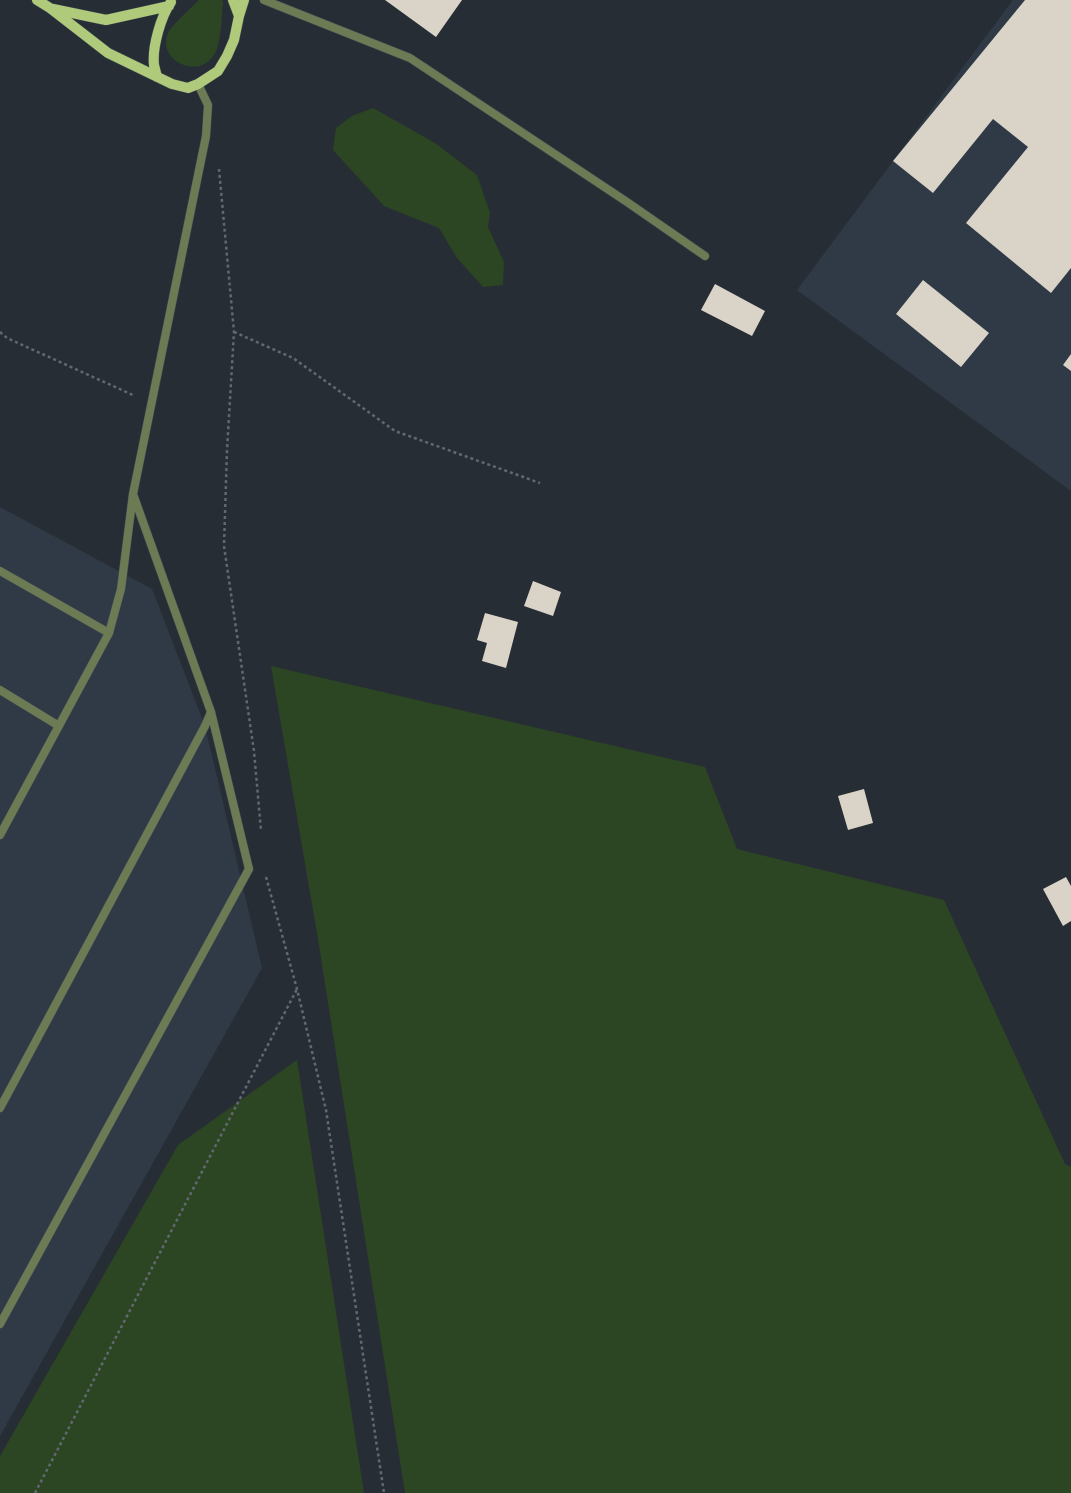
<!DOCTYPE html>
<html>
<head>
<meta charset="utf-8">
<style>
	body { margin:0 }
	canvas { display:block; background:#262d35 }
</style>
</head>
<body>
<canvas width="1071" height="1493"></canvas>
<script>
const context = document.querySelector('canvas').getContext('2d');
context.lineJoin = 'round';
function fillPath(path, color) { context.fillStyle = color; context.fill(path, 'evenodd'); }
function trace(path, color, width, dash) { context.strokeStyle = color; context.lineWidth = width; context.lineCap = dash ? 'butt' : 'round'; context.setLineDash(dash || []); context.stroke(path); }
const built = new Path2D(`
	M1013,0H1071V491L797,290Z
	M0,507L152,589L205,726L262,968L0,1436Z`);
const green = new Path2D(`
	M199,0H221L223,2C222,15 221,40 216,51C203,82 156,62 168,33C170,27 193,6 199,0Z
	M373,108L435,143L477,175L490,213L488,227L504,262L503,285L483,287L457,258L439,228L384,206L333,150L336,128L352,116Z
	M271,666L705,767L737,849L944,900L1065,1164L1071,1167V1493H405L318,939Z
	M297,1060L364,1493H0V1456L178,1145Z`);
const building = new Path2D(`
	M385,0H462L436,37Z
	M1025,0H1071V268L1051,293L966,223L1028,147L993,119L933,193L893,161Z
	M923,280L989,333L961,367L896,314Z
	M715,284L765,311L752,336L701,310Z
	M1071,354V371L1063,365Z
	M533,581L561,592L553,616L524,606Z
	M485,613L518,622L506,668L482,661L487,643L477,640Z
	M864,789L873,823L848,830L838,796Z
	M1066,877L1071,886V921L1063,926L1043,889Z`);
const path = new Path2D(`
	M219,169L234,332L227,450L224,546L254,751L261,831
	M0,332L7,338L135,396
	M234,332L293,358L395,431L540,483
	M266,877L297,989L326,1110L384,1493
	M35,1493L297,989`);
const service = new Path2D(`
	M264,0L410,58L627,202L705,256
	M0,571L109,633
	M0,690L59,726
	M0,835L109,633L121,589L133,494L206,136L208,105L198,84
	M0,1108L205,726L211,712
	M0,1324L249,869L211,712L133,494`);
const primary = new Path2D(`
	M37,0L50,8L108,53L172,84L188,88L198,84L218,71L227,56L234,40L239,16L233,0
	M53,9L106,20L169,6
	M239,16L244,0
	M157,77C156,73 155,69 154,65C152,47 161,16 171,2`);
fillPath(built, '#2f3a46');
fillPath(green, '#2c4522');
fillPath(building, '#dad3c8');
trace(service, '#434951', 9);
trace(primary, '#434951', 11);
trace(path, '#626870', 2.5, [3, 3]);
trace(service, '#6d7b55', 8);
trace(primary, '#aeca7a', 10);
</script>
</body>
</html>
